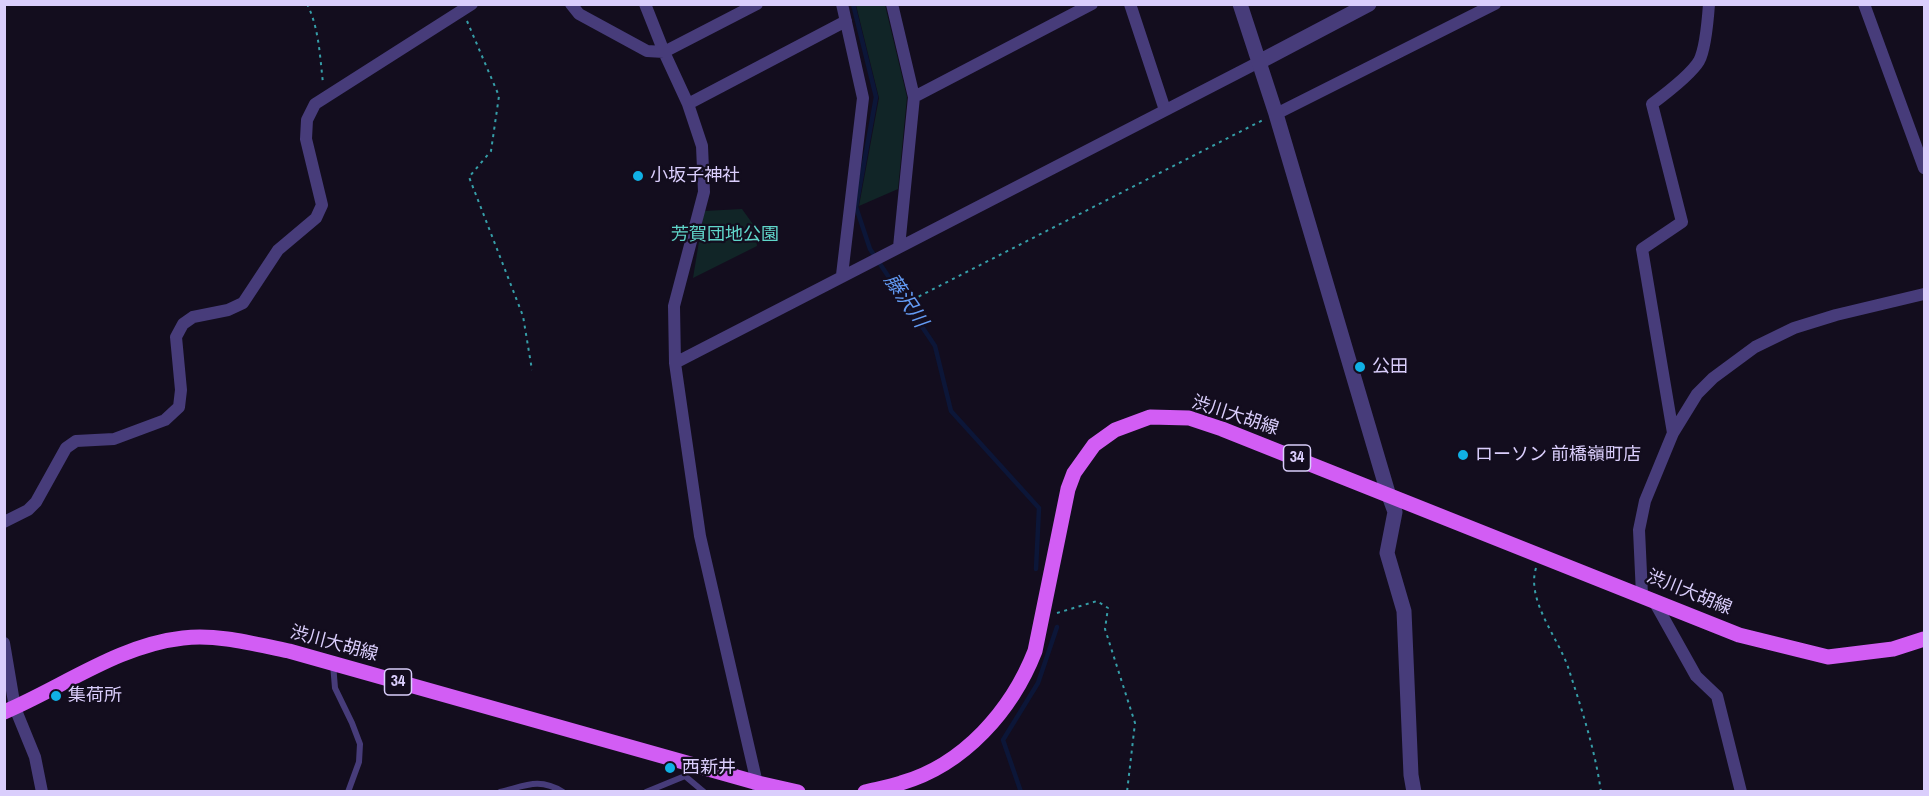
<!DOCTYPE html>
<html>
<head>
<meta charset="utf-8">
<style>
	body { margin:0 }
	#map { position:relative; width:1929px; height:796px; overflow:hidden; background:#130d1e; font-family:"Archivo Narrow",sans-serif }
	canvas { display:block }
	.frame { position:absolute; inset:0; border:6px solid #dacefc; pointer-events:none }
</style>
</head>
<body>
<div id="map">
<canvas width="1929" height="796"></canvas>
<div class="frame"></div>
</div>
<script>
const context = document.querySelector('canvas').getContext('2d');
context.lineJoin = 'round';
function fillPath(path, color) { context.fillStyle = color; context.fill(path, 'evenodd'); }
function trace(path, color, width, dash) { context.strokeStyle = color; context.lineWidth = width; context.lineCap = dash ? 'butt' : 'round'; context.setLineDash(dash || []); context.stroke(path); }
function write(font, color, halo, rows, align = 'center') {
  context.font = font + ' "Archivo Narrow","Noto Sans JP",sans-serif'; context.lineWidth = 4.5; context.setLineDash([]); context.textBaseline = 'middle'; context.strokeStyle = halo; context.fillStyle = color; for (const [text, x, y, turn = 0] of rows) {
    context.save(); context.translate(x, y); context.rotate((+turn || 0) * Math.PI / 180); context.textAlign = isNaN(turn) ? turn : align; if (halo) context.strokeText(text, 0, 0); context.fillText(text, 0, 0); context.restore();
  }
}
const green = new Path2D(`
	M856,5H885L907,97L898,189L859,206L879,98Z
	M742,209L755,227L757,246L693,278L704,211Z`);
const stream = new Path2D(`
	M853,4L876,97L856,207L870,249L935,346L951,411L1039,508L1036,569
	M1021,792L1003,740L1038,683L1057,627`);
const path = new Path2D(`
	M307,4C319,27 320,58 323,83
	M467,21L499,96L491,151L469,177L523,316L532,370
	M912,300L1263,120
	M1536,568C1526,600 1558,638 1568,667C1581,707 1595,749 1601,792
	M1057,613L1097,601L1108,608L1105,629L1135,723L1127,792`);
const service = new Path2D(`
	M333,664L335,688L352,723L360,744L359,762L348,792
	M687,763L685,776L704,792
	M500,792C525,786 539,777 563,792
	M646,792L685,776`);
const minor = new Path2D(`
	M571,4L579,14L647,51L664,52L757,4
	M645,4L664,52L688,104L702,146L704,192L674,306L675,363L700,536L759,792
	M892,4L914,97L899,247
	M1130,4L1165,110
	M1864,4L1924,168
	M914,97L1092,4
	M688,104L846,21
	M1276,114L1495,4
	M842,275L863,98L842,4
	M675,363L1259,62
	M1673,433L1642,249L1682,222L1652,104C1664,95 1692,73 1699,61C1705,50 1708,18 1709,4
	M4,522L28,510L36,502L66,448L76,441L114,439L165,420L179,407L181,390L176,337L183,324L193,317L228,310L243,303L278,250L316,218L322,205L306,139L307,120L315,104L472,4
	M1642,595L1639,530L1645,501L1673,433L1697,394L1713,378L1755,347L1794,328L1836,315L1924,294
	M1654,601L1696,676L1717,696L1741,792
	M4,643L15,708L35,757L42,792`);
const tertiary = new Path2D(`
	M1240,4L1276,114L1388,493L1395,512L1387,553L1404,611L1411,775L1414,792
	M1259,62L1369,4`);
const primary = new Path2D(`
	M4,712C63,687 119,645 183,638C219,634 254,644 289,651L758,783L798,792
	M865,792C877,789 889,787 901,783C964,765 1012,710 1035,651L1068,489L1074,473L1094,445L1115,430L1150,417L1189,418L1222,429L1739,635L1828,657L1893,649L1924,639`);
const markers = [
	[638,176,6,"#10b0e5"],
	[1360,367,6,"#10b0e5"],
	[1463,455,6,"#10b0e5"],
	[56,696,6,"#10b0e5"],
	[670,768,6,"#10b0e5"]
];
const shields = [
	[1297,458,27],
	[398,682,27]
];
const shieldNames = [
	["34",1297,458],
	["34",398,682]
];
const poiNames = [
	["小坂子神社",650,176],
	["公田",1372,367],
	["ローソン 前橋嶺町店",1475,455],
	["集荷所",68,696],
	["西新井",682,768]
];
const parkNames = [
	["芳賀団地公園",725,235]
];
const streetNames = [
	["渋川大胡線",1235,416,18],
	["渋川大胡線",1689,593,22],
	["渋川大胡線",334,644,15]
];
const waterNames = [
	["藤沢川",905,301,56]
];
fillPath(green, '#112527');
trace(stream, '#0c1638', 4.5);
trace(path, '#369ea8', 2, [3, 4.5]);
trace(service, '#473c7a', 6);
trace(minor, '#473c7a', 12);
trace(tertiary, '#473c7a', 15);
trace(primary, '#d25df4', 15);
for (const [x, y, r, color] of markers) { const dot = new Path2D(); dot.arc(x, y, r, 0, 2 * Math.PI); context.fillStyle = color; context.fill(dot); trace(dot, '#130d1e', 2); }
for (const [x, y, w] of shields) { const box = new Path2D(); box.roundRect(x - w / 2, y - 13, w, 26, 4.5); context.fillStyle = '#130d1e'; context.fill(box); trace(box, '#dacefc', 1.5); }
write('bold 16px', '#dacefc', null, shieldNames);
write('18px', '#dacefc', '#130d1e', poiNames, 'left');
write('18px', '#60d6ca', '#130d1e', parkNames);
write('18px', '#dacefc', '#130d1e', streetNames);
write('italic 20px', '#639bf4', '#130d1e', waterNames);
</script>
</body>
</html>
